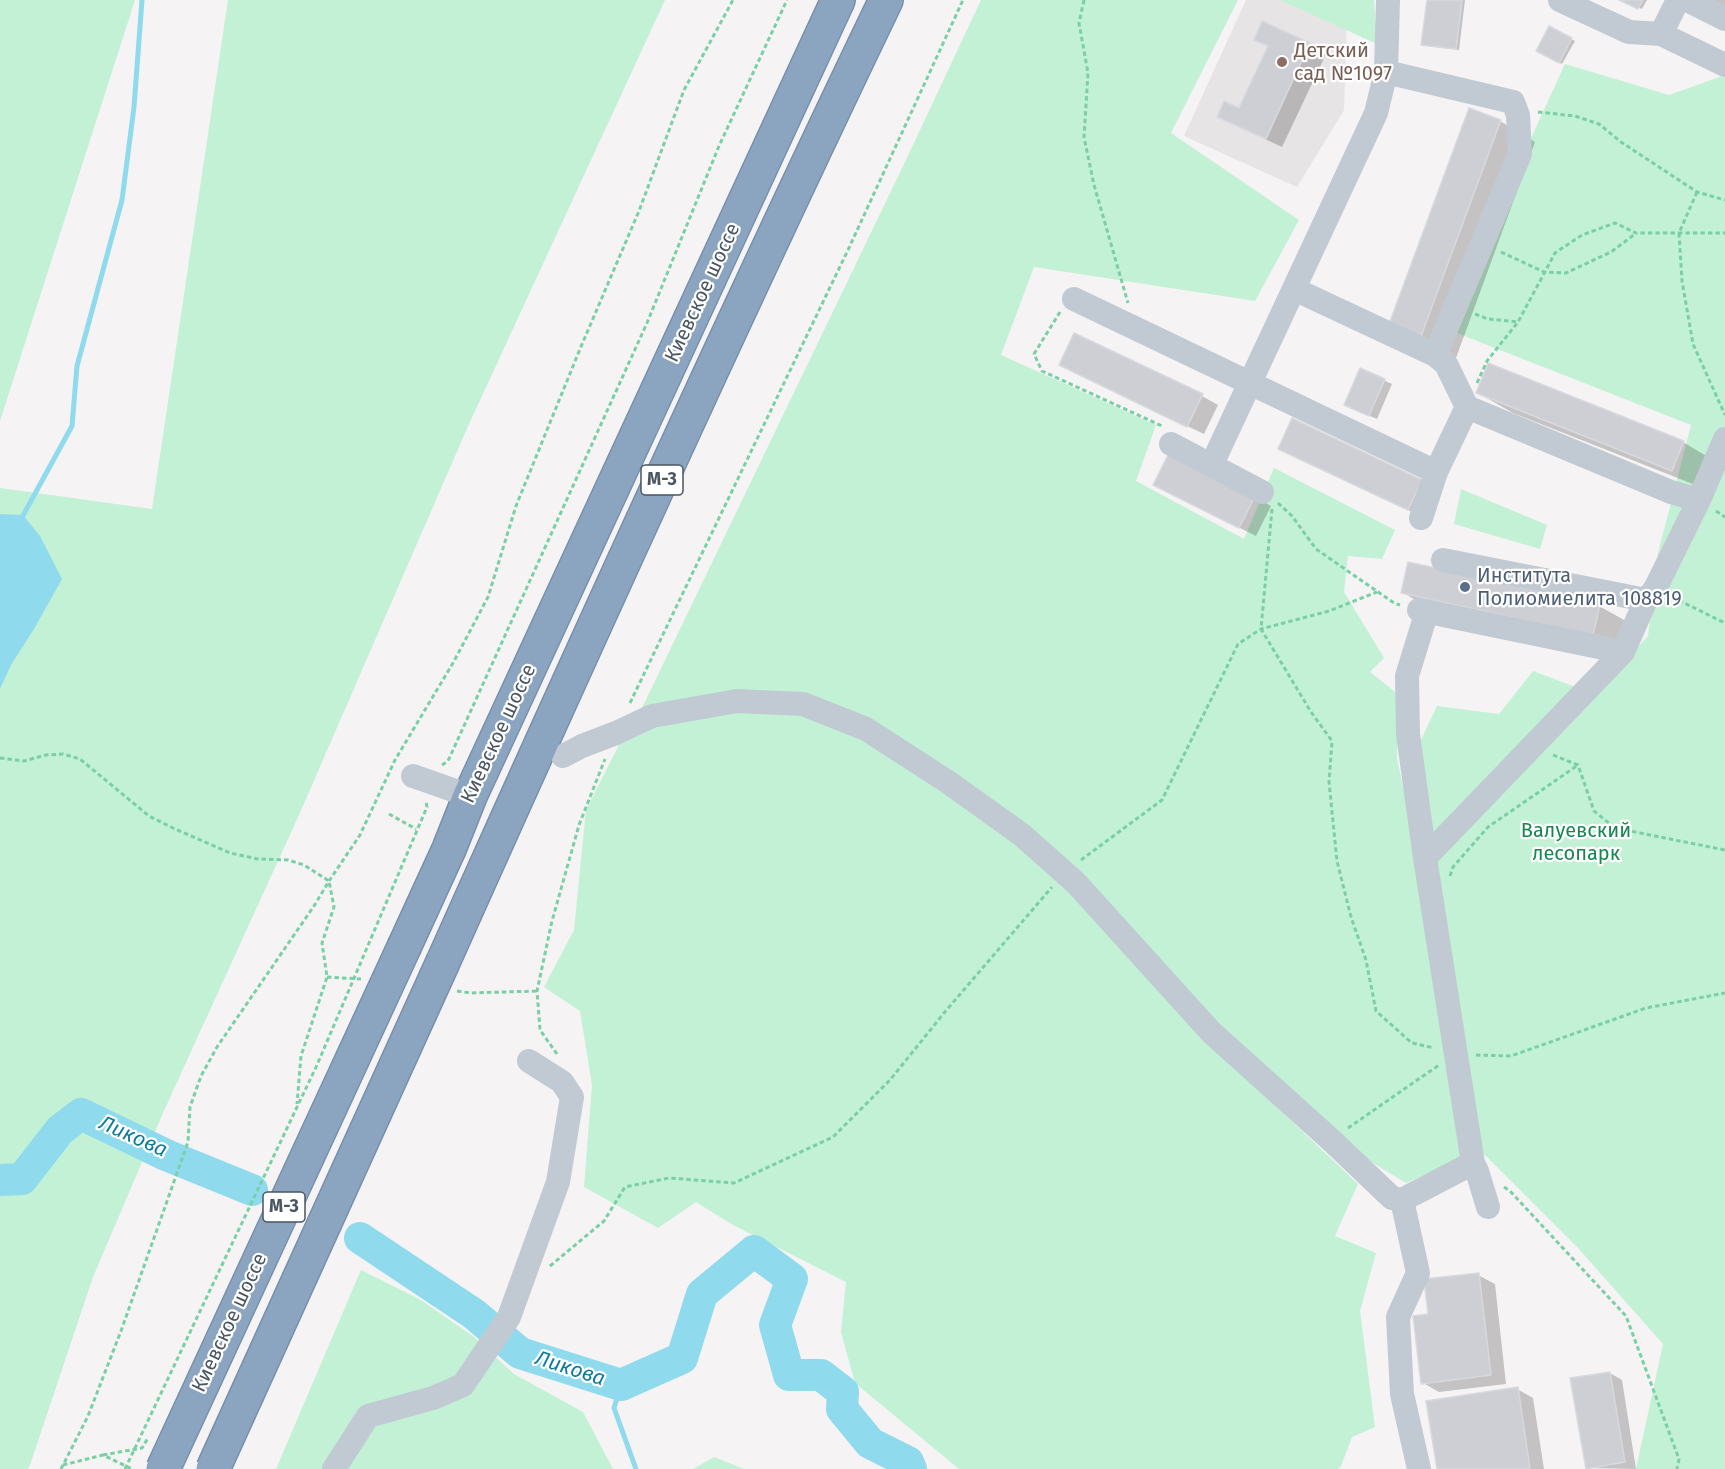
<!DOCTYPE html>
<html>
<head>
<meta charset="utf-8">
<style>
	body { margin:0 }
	canvas { display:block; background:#f5f3f3 }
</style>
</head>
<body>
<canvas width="1725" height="1469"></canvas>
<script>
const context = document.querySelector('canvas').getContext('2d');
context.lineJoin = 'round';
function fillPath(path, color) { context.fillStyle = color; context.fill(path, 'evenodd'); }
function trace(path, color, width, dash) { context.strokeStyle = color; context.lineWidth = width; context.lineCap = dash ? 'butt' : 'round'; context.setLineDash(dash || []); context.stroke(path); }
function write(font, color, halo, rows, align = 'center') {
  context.font = font + ' "Fira Sans",sans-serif'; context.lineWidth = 4.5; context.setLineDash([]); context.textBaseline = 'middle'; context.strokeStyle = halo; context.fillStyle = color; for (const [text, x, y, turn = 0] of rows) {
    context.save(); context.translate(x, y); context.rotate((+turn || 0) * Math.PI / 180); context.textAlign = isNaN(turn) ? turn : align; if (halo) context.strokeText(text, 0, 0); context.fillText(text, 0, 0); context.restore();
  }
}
const education = new Path2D(`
	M1246,0H1307L1347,15L1344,110L1297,187L1184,136Z`);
const green = new Path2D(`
	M0,0H135L0,421Z
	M228,0H665L469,424L299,815L163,1113L93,1277L30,1465L28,1469H0V488L152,509Z
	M981,0H1238L1171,133L1299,220L1255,301L1034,267L1001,355L1156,425L1136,481L1244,539L1274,468L1395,530L1382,559L1348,556L1344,592L1384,658L1370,672L1399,695L1397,758L1426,899L1462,1158L1406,1183L1342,1144L1203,1016L1083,884L804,702L641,710L905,162Z
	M1280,0H1374L1377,44Z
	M1565,64L1669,95L1725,75V1469H1636L1663,1344L1578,1248L1474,1144L1412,759L1437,706L1499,714L1533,671L1594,694L1648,636L1658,553L1691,425L1444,328Z
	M1461,489L1547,525L1540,549L1454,524Z
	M734,707L802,714L866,737L1014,836L1078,896L1211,1045L1358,1184L1335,1236L1376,1253L1360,1311L1375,1427L1352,1437L1341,1466L1338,1469H959L855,1383L841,1332L846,1282L731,1224L696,1202L658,1228L584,1187L592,1085L580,1011L544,987L574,930L586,810L625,733Z
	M361,1270L421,1300L474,1337L514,1374L583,1412L613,1469H276Z
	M714,1457L744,1469H693Z`);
const water = new Path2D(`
	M0,514L23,515L40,536L62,579L34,629L11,665L0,689Z`);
const shadow = new Path2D(`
	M1428,0H1465L1459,50L1426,46L1423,44Z
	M1622,0H1647L1642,9Z
	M1709,0H1725V8Z
	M1263,23L1310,45L1326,54L1282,147L1235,125L1219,116L1240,110L1269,47L1256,39Z
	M1550,28L1575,41L1562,64L1538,51Z
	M1500,121L1535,142L1456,358L1390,327Z
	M1061,364L1202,396L1218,405L1204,434L1077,374Z
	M1361,370L1392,384L1377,419L1353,409Z
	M1478,393L1683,442L1718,463L1708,490L1513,413Z
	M1280,448L1422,481L1425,518L1296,458Z
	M1171,494L1255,497L1271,506L1256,536Z
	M1402,592L1599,606L1635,626L1628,654L1437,613Z
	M1478,1275L1495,1284L1506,1384L1439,1392L1423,1383L1430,1316Z
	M1610,1373L1622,1380L1636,1469L1587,1468Z
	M1517,1389L1533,1398L1544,1469H1438Z`);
const stream = new Path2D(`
	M20,521L72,426L77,366L122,200L134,107L142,0
	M621,1385L614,1408L636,1469`);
const river = new Path2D(`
	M0,1180L22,1179L60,1130L81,1114L166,1155L252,1190
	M360,1238L474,1314L520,1353L621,1385L682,1358L702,1294L754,1251L792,1279L775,1325L789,1375H821L843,1392L842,1409L870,1443L908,1462L911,1469`);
const building = new Path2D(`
	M1427,0H1462L1456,49L1421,45Z
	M1619,0H1643L1638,9Z
	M1262,21L1310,43L1266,139L1217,117L1224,101L1239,108L1268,46L1254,40Z
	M1549,26L1572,38L1559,63L1536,51Z
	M1469,108L1501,120L1420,339L1388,327Z
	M1074,333L1203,394L1187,427L1059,365Z
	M1488,363L1684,441L1672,471L1476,393Z
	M1360,368L1385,379L1369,416L1344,405Z
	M1292,418L1422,480L1408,510L1278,449Z
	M1169,453L1255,496L1239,528L1153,485Z
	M1408,562L1600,604L1593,635L1401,593Z
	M1479,1273L1491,1375L1421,1384L1413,1316L1428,1314L1424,1279Z
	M1610,1372L1625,1462L1586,1469L1570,1378Z
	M1518,1387L1530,1469H1437L1426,1401Z`);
const path = new Path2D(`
	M1084,0L1079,23L1088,73L1084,137L1094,185L1128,303
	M1538,112L1575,116L1599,124L1621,142L1697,192L1725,200
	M1697,192L1679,233L1682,281L1693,344L1725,415
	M1501,252L1544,272L1566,273L1611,252L1635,234
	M1060,312L1034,354L1042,371L1162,426
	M1475,314L1488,319L1518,322
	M1477,383L1487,361L1518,322L1555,253L1582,235L1615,223L1636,233H1725
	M1278,503L1292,516L1316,549L1394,603L1400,605
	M1272,509L1261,629L1311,712L1332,741L1329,782L1337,861L1351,917L1366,960L1376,1011L1412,1043L1434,1048
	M1716,511L1725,517
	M1672,597L1725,623
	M630,703L848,250L963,0
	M1553,755L1578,765L1594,811L1615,828L1725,850
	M0,758L24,761L46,755L63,754L80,759L149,816L173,828L230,853L258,859L288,860L304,865L329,881L334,907L322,943L327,977L301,1056L297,1104
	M442,765L448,761L647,323L719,146L787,0
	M389,814L416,829
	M1081,860L1162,800L1238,644L1261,629L1329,611L1377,592
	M1450,876L1453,867L1488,827L1578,765
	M327,977L361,979
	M457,991L470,993L537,991
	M557,1054L540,1030L537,991L552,921L579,825L605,759
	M1476,1055L1511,1056L1646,1008L1725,993
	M1348,1128L1439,1065
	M1504,1187L1510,1191L1626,1316L1679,1459L1677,1469
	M550,1266L604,1221L625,1187L669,1178L734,1183L833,1137L890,1080L944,1013L1052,887
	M103,1455L142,1448L148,1438
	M63,1465L103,1455L132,1469
	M61,1469L88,1416L121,1331L188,1142L190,1107L201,1076L217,1047L314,906L329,881L360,835L395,760L453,663L488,597L516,506L580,349L639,211L684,90L733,0
	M125,1469L317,1065L427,807L426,802`);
const minor = new Path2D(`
	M1560,0L1629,32L1661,34L1725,65
	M1687,0L1725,19
	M1661,34L1678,0
	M1386,72L1513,102L1518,115L1520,154L1435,355
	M1294,289L1435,355L1446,364L1467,407L1671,492L1699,500
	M1074,299L1436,472
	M1171,444L1262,492
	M1212,464L1376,113L1386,72L1388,0
	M1421,518L1436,472L1467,407
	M1443,560L1646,600
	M1419,610L1623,652
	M1427,611L1407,676L1408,734L1425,858L1473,1163L1477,1171L1488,1207
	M563,756L582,746L616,733L652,716L737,701L803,704L866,729L948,782L1022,835L1076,883L1211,1032L1331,1140L1392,1198L1402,1200L1473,1163
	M413,776L470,796
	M1425,858L1623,652L1646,600L1655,589L1699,500L1725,439
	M1402,1200L1418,1273L1398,1317L1402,1394L1419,1469
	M334,1469L368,1416L433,1398L463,1385L509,1317L558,1182L572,1097L562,1082L529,1061`);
const highway = new Path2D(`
	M405,945L449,849L470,796L838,0
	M443,962C587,640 733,318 886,0`);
const highwayBridge = new Path2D(`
	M163,1469L405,945
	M213,1469L443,962`);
const markers = [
	[1282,62,6,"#8d6e63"],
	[1465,587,6,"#5c6f8a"]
];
const shields = [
	[662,480,42],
	[284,1207,42]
];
const shieldNames = [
	["М-3",662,480],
	["М-3",284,1207]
];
const educationNames = [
	["Детский",1294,51],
	["сад №1097",1294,74]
];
const streetNames = [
	["Киевское шоссе",703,293,-65],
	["Киевское шоссе",499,734,-65],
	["Киевское шоссе",230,1323,-65]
];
const serviceNames = [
	["Института",1477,576],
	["Полиомиелита 108819",1477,599]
];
const parkNames = [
	["Валуевский",1576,831],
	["лесопарк",1576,854]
];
const waterNames = [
	["Ликова",133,1137,24],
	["Ликова",570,1369,18]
];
fillPath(education, '#e6e4e5');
fillPath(green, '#c3f1d5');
fillPath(water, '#90daee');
fillPath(shadow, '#0003');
trace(stream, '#90daee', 5);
trace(river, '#90daee', 32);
fillPath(building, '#cdcfd5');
trace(building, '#d7d9de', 1.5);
trace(highway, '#7690ad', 36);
trace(path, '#7ad0a6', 3, [4.5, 3]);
trace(minor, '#c1cad2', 24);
trace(highway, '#8ba5c1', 33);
trace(highwayBridge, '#7690ad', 36, []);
trace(highwayBridge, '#8ba5c1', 33);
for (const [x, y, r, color] of markers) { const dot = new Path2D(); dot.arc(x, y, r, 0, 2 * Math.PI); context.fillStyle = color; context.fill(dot); trace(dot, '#fff', 2); }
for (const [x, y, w] of shields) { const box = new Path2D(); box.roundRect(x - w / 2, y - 15, w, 30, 4.5); context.fillStyle = '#fff'; context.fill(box); trace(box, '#4a5661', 1.5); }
write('bold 18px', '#4a5661', null, shieldNames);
write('20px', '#785e54', '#fff', educationNames, 'left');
write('20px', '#4a5661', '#fff', streetNames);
write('20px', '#4e5e75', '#fff', serviceNames, 'left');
write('20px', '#17864f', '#fff', parkNames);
write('italic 21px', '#0c7c9b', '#fff', waterNames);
</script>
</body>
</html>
